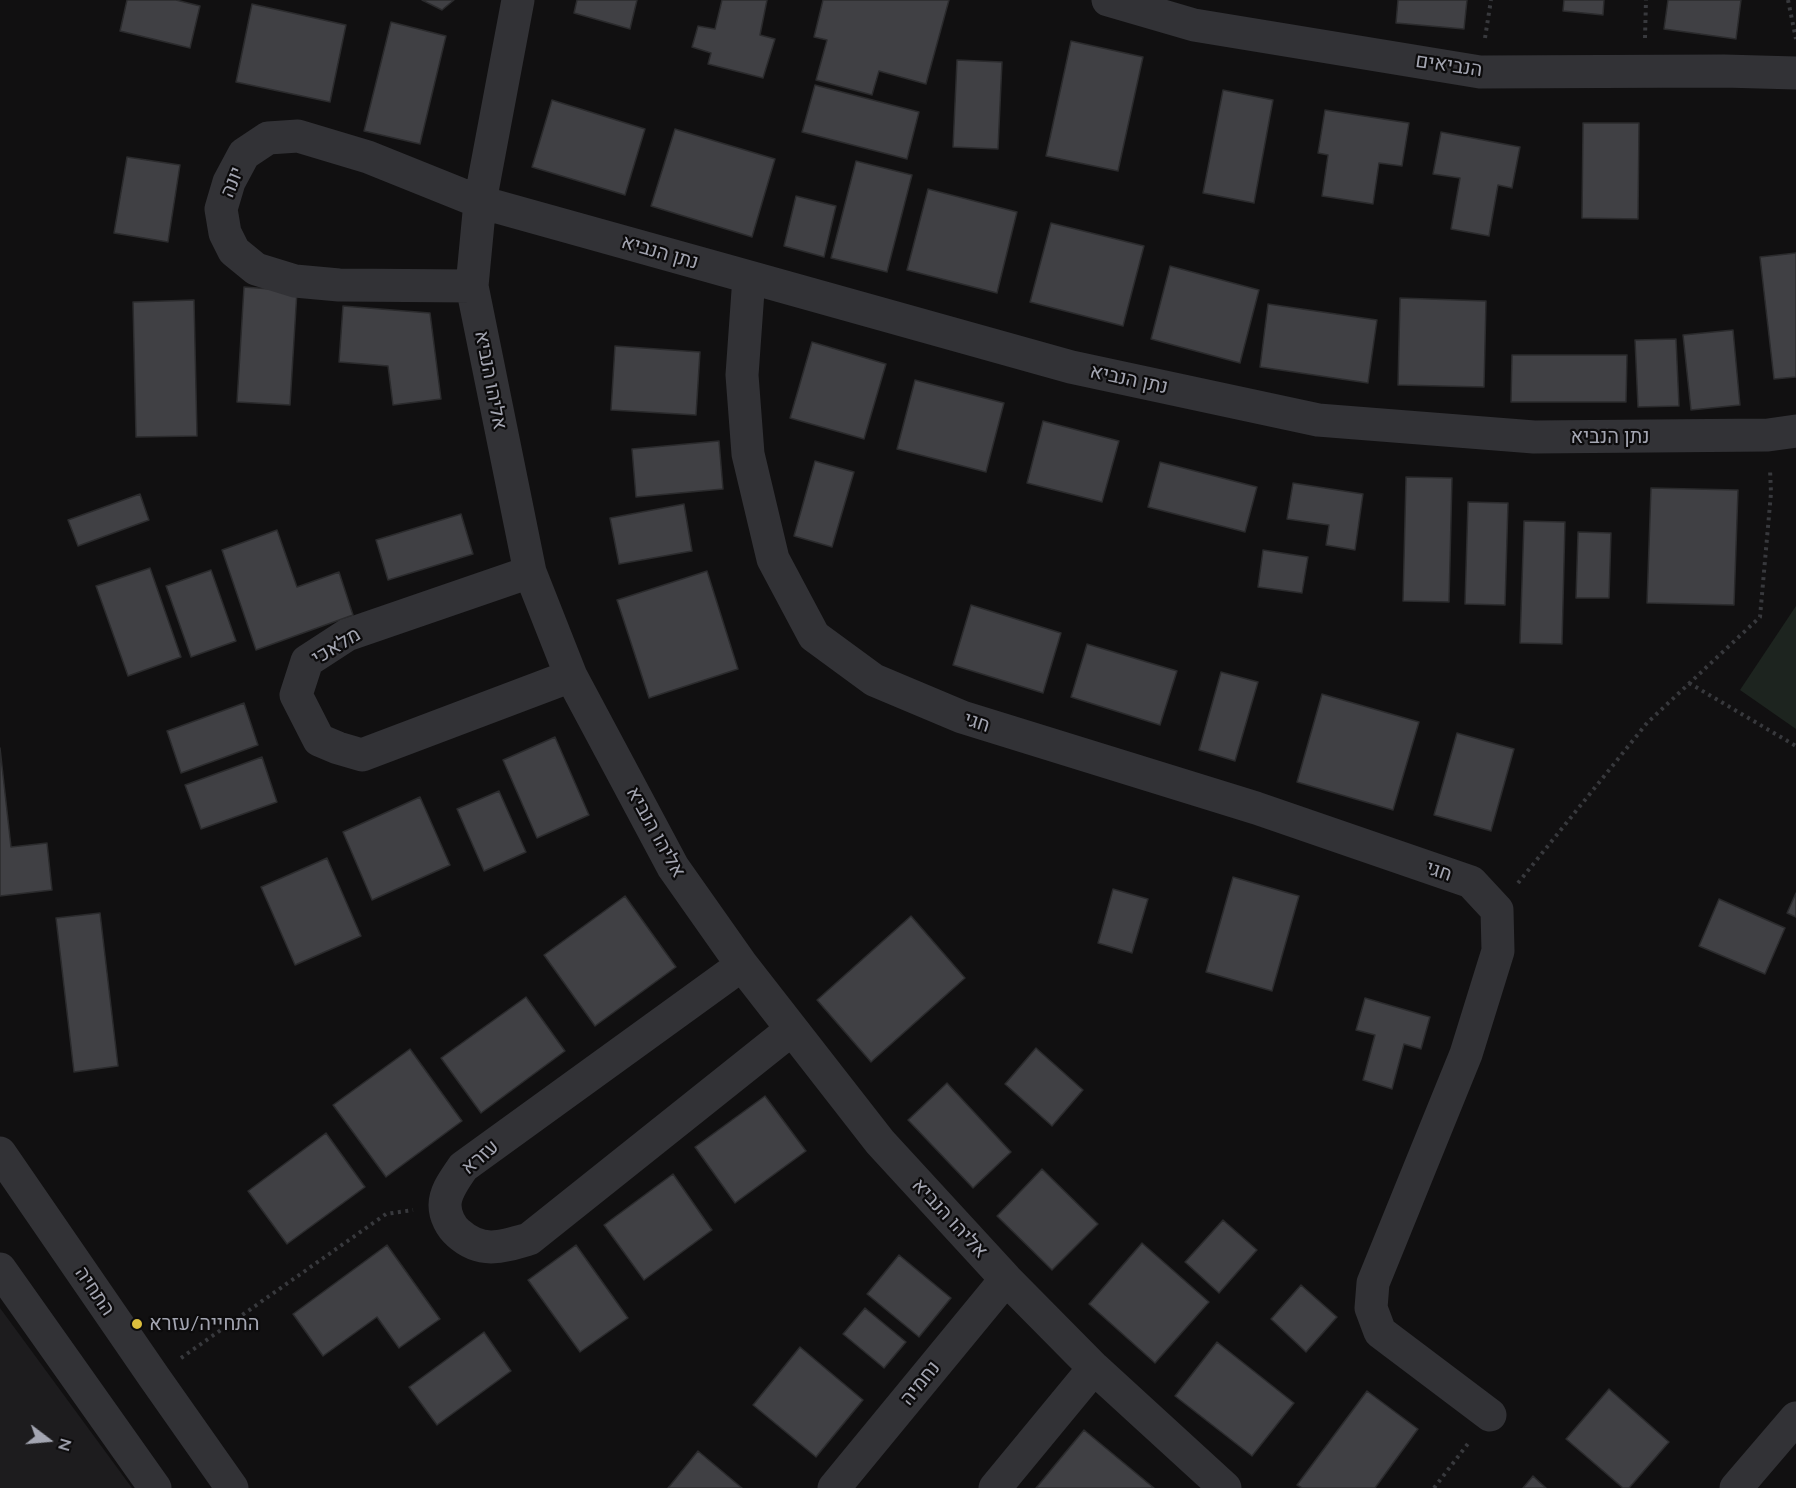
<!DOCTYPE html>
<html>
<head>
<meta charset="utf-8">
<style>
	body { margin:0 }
	#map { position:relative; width:1796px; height:1488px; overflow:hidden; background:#111011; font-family:Lato,sans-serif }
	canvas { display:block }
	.north { position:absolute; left:18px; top:1410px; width:60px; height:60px; -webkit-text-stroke:4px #0c0b0c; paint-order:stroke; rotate:106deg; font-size:16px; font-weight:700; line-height:24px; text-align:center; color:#a3a5b1 }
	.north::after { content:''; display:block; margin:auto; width:21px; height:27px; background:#a3a5b1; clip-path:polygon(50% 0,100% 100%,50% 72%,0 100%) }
</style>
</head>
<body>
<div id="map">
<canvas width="1796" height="1488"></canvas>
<div class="north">N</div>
</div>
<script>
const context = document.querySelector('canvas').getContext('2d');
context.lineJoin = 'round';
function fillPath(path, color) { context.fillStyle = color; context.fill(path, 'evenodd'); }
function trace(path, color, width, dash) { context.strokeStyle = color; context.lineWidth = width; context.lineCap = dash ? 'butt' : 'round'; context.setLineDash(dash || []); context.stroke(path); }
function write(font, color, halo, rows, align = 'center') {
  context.font = font + ' Lato,Heebo,sans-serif'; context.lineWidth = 4.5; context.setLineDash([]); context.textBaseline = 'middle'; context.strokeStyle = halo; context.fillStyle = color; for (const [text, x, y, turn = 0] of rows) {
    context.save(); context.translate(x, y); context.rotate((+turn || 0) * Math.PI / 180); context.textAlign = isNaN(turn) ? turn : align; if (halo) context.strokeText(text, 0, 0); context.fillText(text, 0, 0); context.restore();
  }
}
const built = new Path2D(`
	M0,1308L132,1488H0Z`);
const green = new Path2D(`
	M1796,606V729L1740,690Z`);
const building = new Path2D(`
	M127,0H176L200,6L190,48L120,31Z
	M422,0H454L442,10Z
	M577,0H637L630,29L574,13Z
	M722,0H767L760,35L775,39L763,78L708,64L711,53L692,47L698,26L715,29Z
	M823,0H949L926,84L879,71L872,95L816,80L827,40L814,37Z
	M1398,0H1467L1464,29L1396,23Z
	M1564,0H1604L1603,15L1563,11Z
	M1668,0H1741L1736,39L1664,29Z
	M252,4L346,25L330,102L236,82Z
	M391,22L446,36L420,144L364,131Z
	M1071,41L1143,57L1118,171L1046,156Z
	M957,60L1002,62L998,149L953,147Z
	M815,85L919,112L907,159L802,132Z
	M1223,90L1273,100L1254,203L1203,193Z
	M552,100L645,129L625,195L532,167Z
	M1325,110L1409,123L1402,166L1379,163L1373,204L1322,196L1328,155L1318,153Z
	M1583,123H1639L1638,219L1582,218Z
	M675,129L775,159L752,237L651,206Z
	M1441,132L1520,147L1512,188L1498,185L1489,236L1451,229L1460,178L1433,174Z
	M127,157L180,165L168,242L114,233Z
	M856,161L912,175L887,272L831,258Z
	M928,189L1017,212L997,293L907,270Z
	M796,196L836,206L824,257L784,246Z
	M1051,223L1144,246L1123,326L1030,302Z
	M1796,253V377L1774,379L1760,257Z
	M1170,266L1259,290L1240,363L1151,339Z
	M244,287L297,291L290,405L237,402Z
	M1400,298L1486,301L1484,387L1398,385Z
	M194,300L197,436L136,437L133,302Z
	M1268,304L1377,320L1368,383L1260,367Z
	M343,306L430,313L441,399L393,405L388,366L339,362Z
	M1733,330L1740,405L1691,410L1683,335Z
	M1676,339L1679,406L1638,407L1635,340Z
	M812,342L886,364L864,439L790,418Z
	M615,346L700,352L696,415L611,410Z
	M1512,355H1627L1626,402H1511Z
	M915,380L1004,403L986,472L897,449Z
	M1043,421L1119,441L1102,502L1027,483Z
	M719,441L723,489L636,497L632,449Z
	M815,461L854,472L832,547L794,536Z
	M1160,462L1257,487L1245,532L1148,507Z
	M1406,477L1452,478L1449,602L1403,601Z
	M1293,483L1363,494L1355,550L1326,545L1329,525L1287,519Z
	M1651,488L1738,490L1734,605L1647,603Z
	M140,494L149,520L78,546L68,520Z
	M1468,502L1508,503L1505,605L1465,604Z
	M684,504L692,551L619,564L610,518Z
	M461,514L473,554L388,580L376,540Z
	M1524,521L1565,522L1562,644L1520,643Z
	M277,530L297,587L339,572L353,615L256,650L222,550Z
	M1578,532L1611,533L1609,598H1576Z
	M1263,550L1308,557L1302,593L1258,587Z
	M150,568L181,657L128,676L96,586Z
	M211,570L236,641L191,657L166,586Z
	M707,571L738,669L649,698L617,600Z
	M971,605L1061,633L1043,693L953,665Z
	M1087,644L1177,671L1160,725L1071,697Z
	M1221,672L1258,682L1235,761L1199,750Z
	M1322,694L1419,722L1393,810L1297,782Z
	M244,703L258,745L181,773L167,731Z
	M1457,733L1514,749L1491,831L1434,815Z
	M555,737L589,815L537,838L503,760Z
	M0,748L11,847L47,843L52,890L0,896Z
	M262,757L277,802L201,829L185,785Z
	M499,791L526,852L484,871L457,809Z
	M420,797L450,865L372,900L343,832Z
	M327,858L361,936L295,965L261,887Z
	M1233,877L1299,896L1272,991L1206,972Z
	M1113,889L1148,899L1132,953L1098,943Z
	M1796,893V917L1787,913Z
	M625,896L676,967L595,1026L544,955Z
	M1719,899L1785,928L1765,974L1699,946Z
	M100,913L118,1066L74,1072L56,918Z
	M911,916L965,978L871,1062L817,1000Z
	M526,997L565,1051L481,1113L441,1058Z
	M1365,998L1430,1017L1421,1049L1404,1044L1392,1089L1363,1080L1375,1035L1356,1030Z
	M1036,1048L1083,1090L1052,1126L1005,1084Z
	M410,1049L462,1121L386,1177L333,1105Z
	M947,1083L1011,1152L973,1188L908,1120Z
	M765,1096L806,1151L735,1203L695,1147Z
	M326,1133L365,1187L287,1244L248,1191Z
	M1042,1169L1098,1224L1052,1270L997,1216Z
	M673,1174L712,1230L644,1280L604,1225Z
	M1223,1220L1257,1250L1219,1293L1185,1262Z
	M1142,1243L1209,1302L1155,1363L1089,1304Z
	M387,1245L440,1319L399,1348L377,1317L323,1356L293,1314Z
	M576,1245L628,1318L580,1352L528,1280Z
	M899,1255L951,1298L919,1337L867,1294Z
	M1301,1285L1337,1317L1306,1352L1271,1319Z
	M865,1308L906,1342L884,1368L843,1334Z
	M484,1332L511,1371L437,1425L409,1387Z
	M1217,1342L1294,1403L1252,1456L1175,1396Z
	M800,1347L863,1400L816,1457L753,1405Z
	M1609,1389L1669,1442L1629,1488H1623L1566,1439Z
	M1367,1391L1418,1429L1375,1488H1302L1297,1485Z
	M1084,1430L1154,1488H1036Z
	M698,1451L742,1488H668Z
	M1533,1476L1546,1488H1523Z`);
const path = new Path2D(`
	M1788,0L1796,39
	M1485,38L1491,0
	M1645,38L1646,0
	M1689,683L1796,746
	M1518,883L1647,723L1760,617L1771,493L1770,469
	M181,1358L386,1214L413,1210
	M1434,1488L1470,1441`);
const minor = new Path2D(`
	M518,0L480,202L472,286L530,572L571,676L673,867L742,965L880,1142L1006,1279L1094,1368L1225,1488
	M1108,0L1194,25L1480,72L1724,71L1796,73
	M749,277L742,375L748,454L773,559L814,636L874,680L962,717L1256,808L1471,882L1497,910L1498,951L1466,1054L1373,1283L1371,1308L1380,1332L1490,1415
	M472,286L339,285L295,281L256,269L234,251L225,233L221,209L229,182L244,154L268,138L298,136L368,157L480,202L749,277L1071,367L1318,420L1534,437L1768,435L1796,431
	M530,572L347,635L307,661L296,695L319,740L338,748L362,755L571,676
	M742,965L463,1167C456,1178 445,1191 445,1205C445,1216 451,1227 458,1233C481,1254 502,1247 529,1239L791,1030
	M0,1153L154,1377L232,1488
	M0,1269L155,1488
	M834,1488L1006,1279
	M995,1488L1094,1368
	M1736,1488L1796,1418`);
const markers = [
	[137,1324,6,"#ddbf3d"]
];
const streetNames = [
	["הנביאים",1449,65,8],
	["יונה",232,182,-68],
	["נתן הנביא",660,252,16],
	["נתן הנביא",1129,379,12],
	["אליהו הנביא",491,380,79],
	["נתן הנביא",1610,437],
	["מלאכי",336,646,-31],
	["חגי",977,722,18],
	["אליהו הנביא",656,832,61],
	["חגי",1439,871,19],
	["עזרא",480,1157,-40],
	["אליהו הנביא",950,1218,47],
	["התחיה",95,1291,56],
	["נחמיה",920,1383,-51]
];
const poiNames = [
	["התחייה/עזרא",149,1324]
];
fillPath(built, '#1d1c1e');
fillPath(green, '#1d241f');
fillPath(building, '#404044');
trace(building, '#2b2b2d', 1.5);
trace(path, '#38393d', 4, [3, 4.5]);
trace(minor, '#323236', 33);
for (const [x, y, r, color] of markers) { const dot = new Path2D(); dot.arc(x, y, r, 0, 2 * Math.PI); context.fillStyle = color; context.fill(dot); trace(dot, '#0c0b0c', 2); }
write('20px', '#a3a5b1', '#0c0b0c', streetNames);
write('20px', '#a3a5b1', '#0c0b0c', poiNames, 'left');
</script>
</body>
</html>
